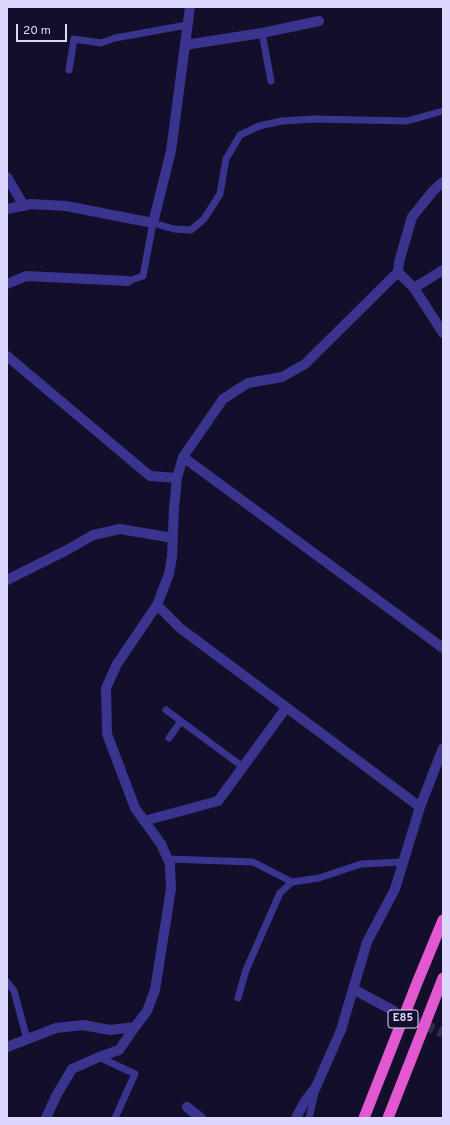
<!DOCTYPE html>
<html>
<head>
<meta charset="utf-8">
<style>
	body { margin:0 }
	#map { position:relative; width:450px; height:1125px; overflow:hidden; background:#130e2a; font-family:Overpass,sans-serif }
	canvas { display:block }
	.frame { position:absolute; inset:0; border:8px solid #dcd7ff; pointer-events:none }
	.scale { position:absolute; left:16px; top:24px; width:51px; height:18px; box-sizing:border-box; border:2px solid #dcd7ff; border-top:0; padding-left:5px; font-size:12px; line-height:14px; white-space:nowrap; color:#dcd7ff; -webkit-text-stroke:3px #130e2a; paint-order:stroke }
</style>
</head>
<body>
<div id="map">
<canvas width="450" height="1125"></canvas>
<div class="frame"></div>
<div class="scale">20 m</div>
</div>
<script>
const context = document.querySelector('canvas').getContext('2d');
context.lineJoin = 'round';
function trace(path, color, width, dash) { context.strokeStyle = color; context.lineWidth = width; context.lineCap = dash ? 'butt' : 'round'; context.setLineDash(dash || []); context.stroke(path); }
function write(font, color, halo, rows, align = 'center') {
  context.font = font + ' Overpass,sans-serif'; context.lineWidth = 3; context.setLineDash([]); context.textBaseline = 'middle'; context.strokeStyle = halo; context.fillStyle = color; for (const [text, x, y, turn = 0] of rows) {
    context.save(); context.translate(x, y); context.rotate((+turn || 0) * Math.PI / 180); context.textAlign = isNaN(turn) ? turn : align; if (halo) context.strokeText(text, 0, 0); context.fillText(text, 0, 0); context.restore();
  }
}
const minorTunnel = new Path2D(`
	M397,1013L443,1033`);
const service = new Path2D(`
	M262,33L271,81
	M69,70L74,39L101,43L115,38L187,25
	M128,281L143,276L153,223L174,229L191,230L204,219L220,194L226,159L240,135L259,126L282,121L314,119L407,121L443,111
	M166,710L243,767
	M169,738L181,721
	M167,859L253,862L292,882
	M7,982L14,991L27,1039
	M238,998L246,970L280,893L292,882L319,878L361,864L402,862
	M99,1057L135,1074L115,1118
	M309,1118L316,1089`);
const minor = new Path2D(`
	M185,45L262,33L319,21
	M7,177L24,206
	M7,209L31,204L66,206L153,223L171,151L190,7
	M398,272L414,288L443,333
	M7,284L26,276L128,281
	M414,288L443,270
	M7,356L150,476L177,478
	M183,457L443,648
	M7,580L67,550L93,535L120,529L173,538
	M157,605L180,628L420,807
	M144,821L218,801L286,708
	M353,989L394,1011
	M7,1047L56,1028L83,1025L110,1030L135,1027L147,1011L155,990L171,889L170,864L161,844L135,808L107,734L106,688L117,664L157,605L169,574L172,557L174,509L177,478L183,457L223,399L248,383L282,377L305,364L398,272L399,262L412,217L433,191L443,182
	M187,1107L201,1118
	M46,1118L56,1096L72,1069L99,1057L119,1050L135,1027
	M296,1118L305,1101L316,1087L341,1030L367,942L395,889L420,807L443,748`);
const trunk = new Path2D(`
	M364,1118L417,983L443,920
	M388,1118L443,978`);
const shields = [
	[403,1019,30]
];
const shieldNames = [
	["E85",403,1019]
];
trace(minorTunnel, '#312c4a', 10, [10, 5]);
trace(service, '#39348e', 7);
trace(minor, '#39348e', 10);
trace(trunk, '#e258d0', 11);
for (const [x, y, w] of shields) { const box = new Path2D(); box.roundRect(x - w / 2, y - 9, w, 18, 3); context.fillStyle = '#130e2a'; context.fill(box); trace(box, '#dcd7ff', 1); }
write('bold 11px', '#dcd7ff', null, shieldNames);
</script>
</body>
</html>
